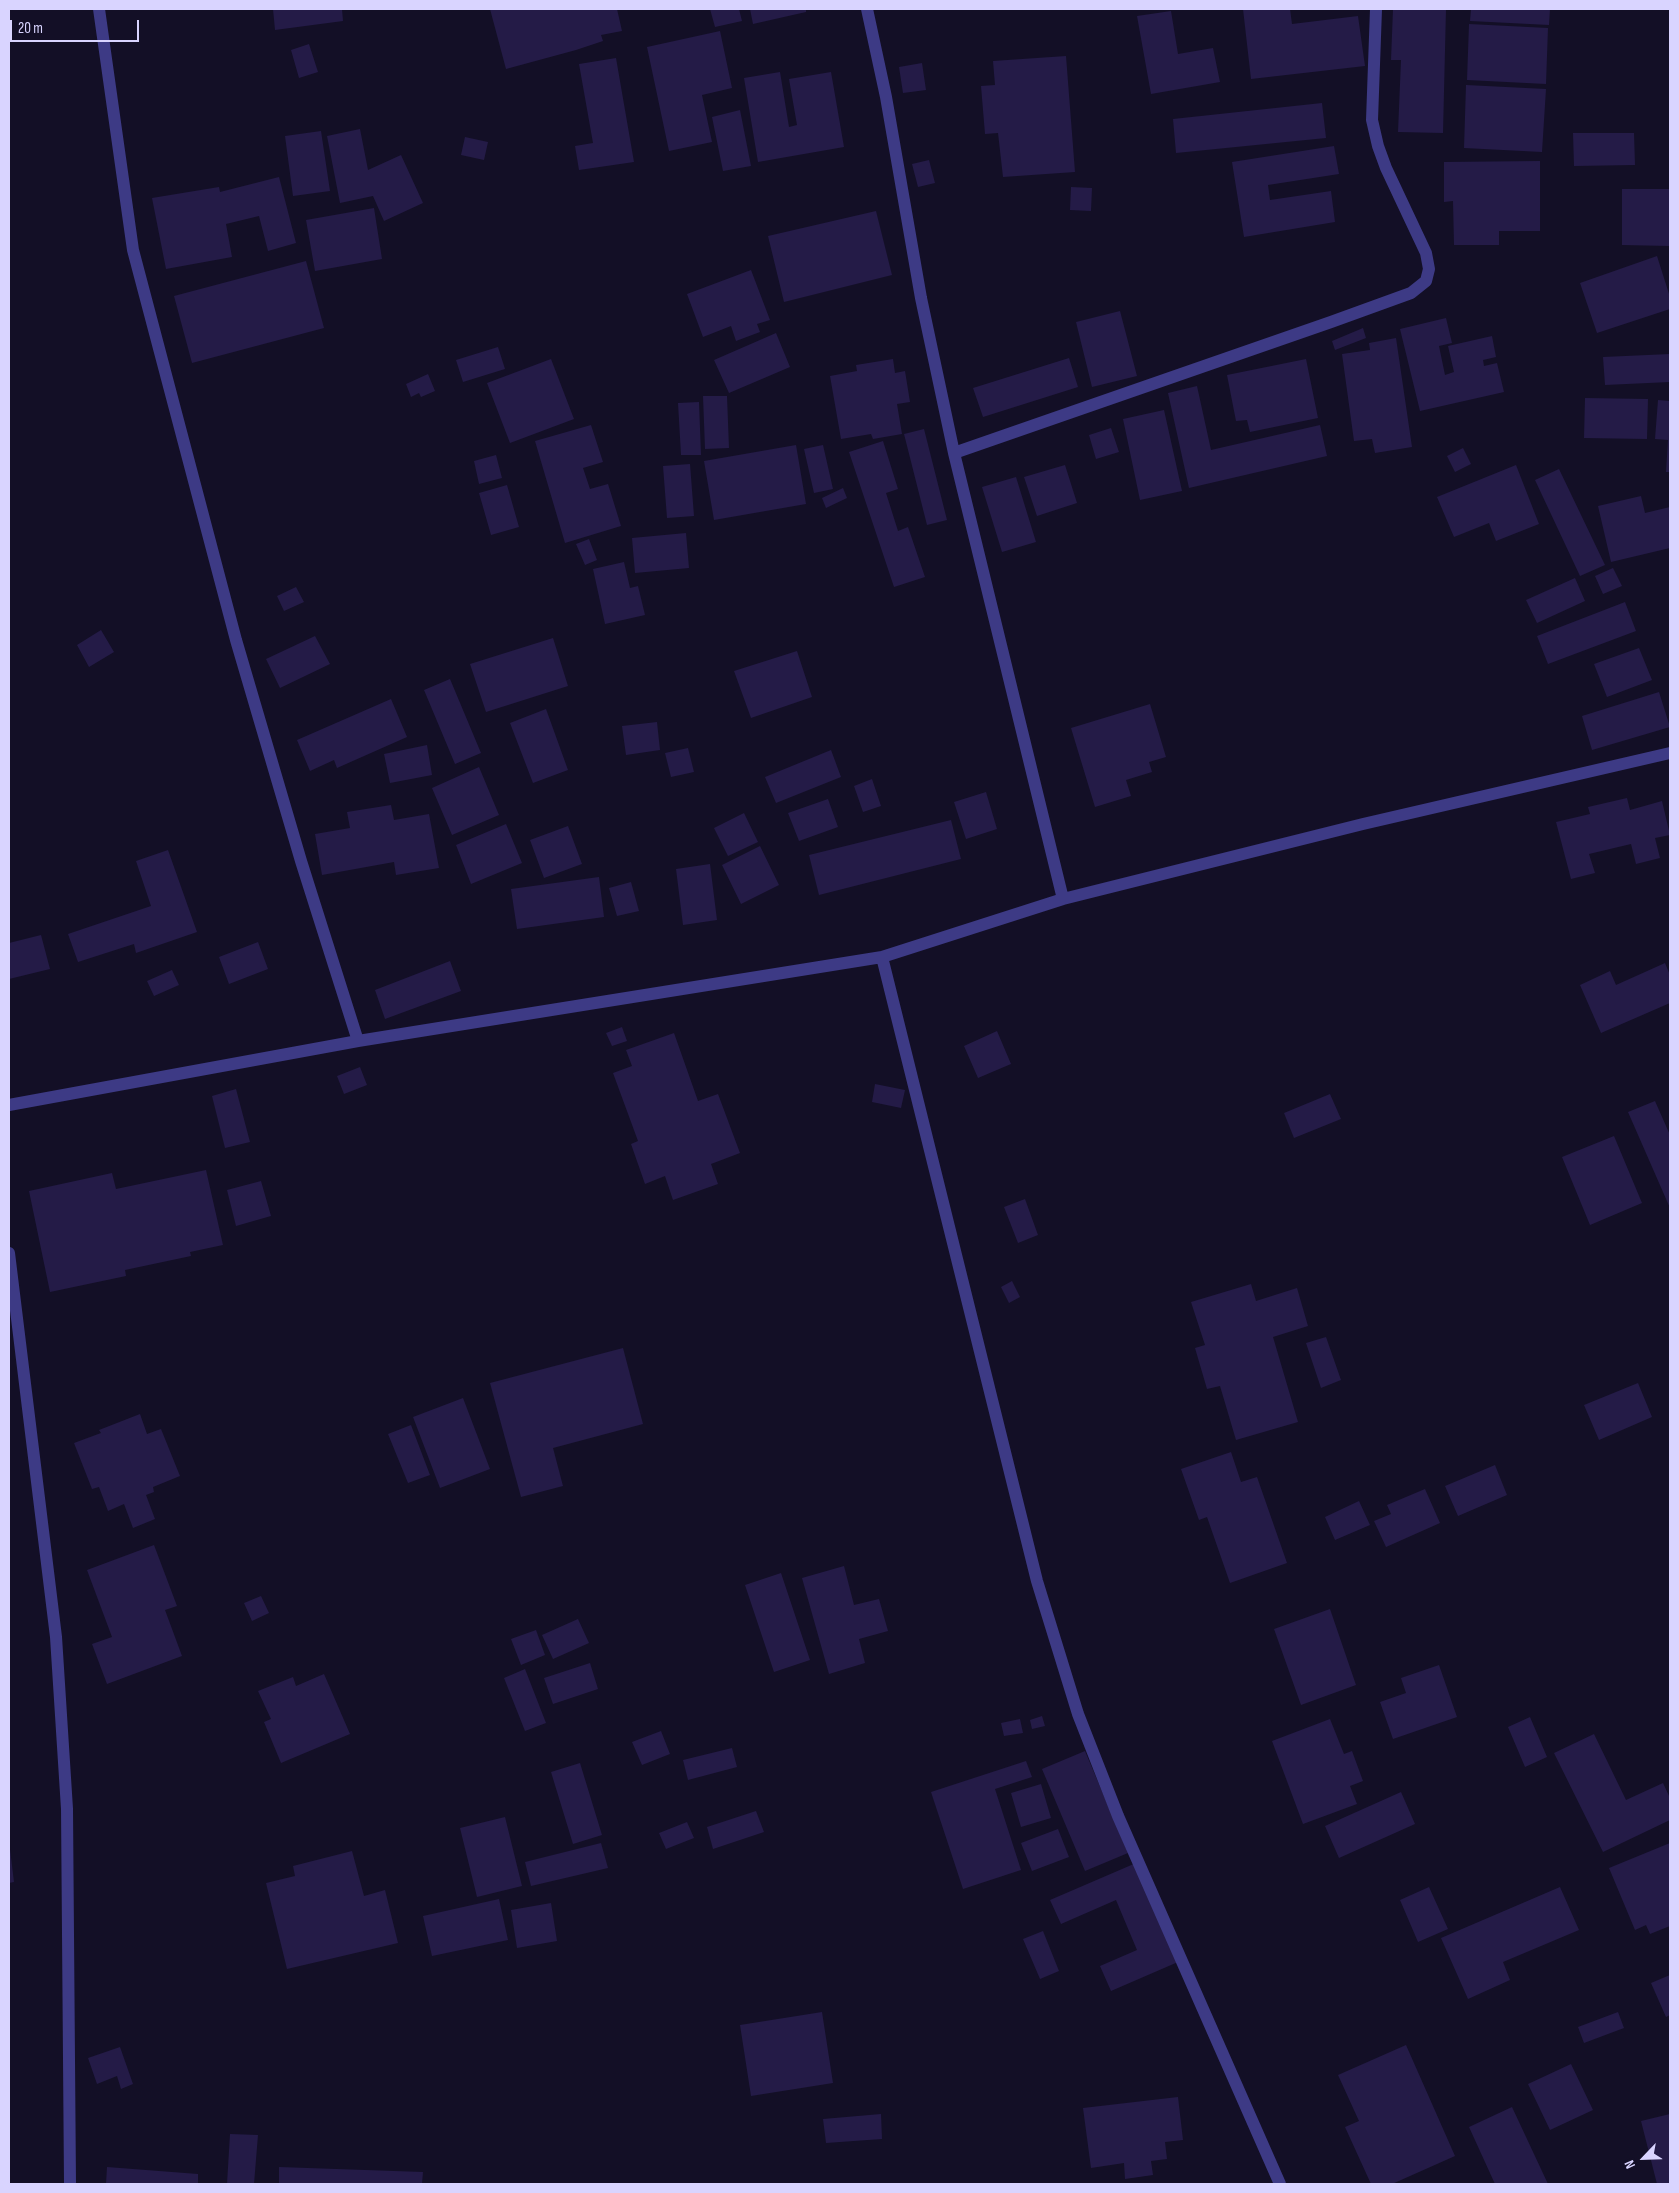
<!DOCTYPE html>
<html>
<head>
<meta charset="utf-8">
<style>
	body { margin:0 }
	#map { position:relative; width:1679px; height:2193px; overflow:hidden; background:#130f26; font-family:"Sofia Sans Condensed",sans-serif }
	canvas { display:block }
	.frame { position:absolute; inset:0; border:10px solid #d9d4ff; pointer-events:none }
	.north { position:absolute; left:1619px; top:2133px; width:50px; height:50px; -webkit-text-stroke:4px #130f26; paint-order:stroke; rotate:246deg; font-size:14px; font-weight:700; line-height:20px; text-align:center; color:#d9d4ff }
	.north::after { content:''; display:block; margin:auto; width:18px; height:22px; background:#d9d4ff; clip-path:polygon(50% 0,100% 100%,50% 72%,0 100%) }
	.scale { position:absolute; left:10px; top:20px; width:129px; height:22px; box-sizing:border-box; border:2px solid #d9d4ff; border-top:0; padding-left:6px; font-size:15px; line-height:18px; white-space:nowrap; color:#d9d4ff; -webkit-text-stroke:4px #130f26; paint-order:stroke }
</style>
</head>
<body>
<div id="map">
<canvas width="1679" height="2193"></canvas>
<div class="frame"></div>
<div class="north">N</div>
<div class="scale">20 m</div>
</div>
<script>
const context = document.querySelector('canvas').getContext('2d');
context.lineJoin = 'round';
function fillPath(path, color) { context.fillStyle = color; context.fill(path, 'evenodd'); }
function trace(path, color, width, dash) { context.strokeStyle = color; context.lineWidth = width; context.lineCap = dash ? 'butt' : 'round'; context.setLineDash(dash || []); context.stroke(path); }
const building = new Path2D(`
	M273,9H342L343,21L275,30Z
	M490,9H617L622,31L601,35L603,41L576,50L506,69Z
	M710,9H739L742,21L715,27Z
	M750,9H806V12L753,24Z
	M1243,9H1290L1292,24L1358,16L1365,66L1251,79Z
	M1393,9H1446L1443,133L1398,132L1401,60H1391Z
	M1471,9H1550L1549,25L1470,21Z
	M1171,11L1178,54L1213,48L1220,82L1151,94L1137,16Z
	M1469,24L1548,28L1546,84L1467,80Z
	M720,31L732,88L702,95L712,142L669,151L647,47Z
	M309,44L318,72L299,78L291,50Z
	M1066,56L1075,172L1003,177L998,133L985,134L981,86L995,85L993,61Z
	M616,58L634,162L579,170L575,146L593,143L579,64Z
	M922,63L926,90L903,93L899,67Z
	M780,72L789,127L797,125L789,79L831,72L844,147L758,162L744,78Z
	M1466,85L1546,89L1542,152L1464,148Z
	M1322,103L1326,138L1176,153L1173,119Z
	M740,110L751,166L723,171L712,117Z
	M360,129L368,170L401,155L423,203L384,221L373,196L340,203L327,136Z
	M321,131L330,191L293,196L285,136Z
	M1573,133H1634L1635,165L1574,166Z
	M465,137L488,142L484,160L461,155Z
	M1334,146L1339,174L1268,185L1270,200L1331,191L1335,222L1244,237L1232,162Z
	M929,160L935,183L918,187L912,164Z
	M1540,161V231H1499V245H1454L1453,201L1444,202V162Z
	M279,177L296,243L268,251L259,216L226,224L232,257L166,269L152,198L219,187L220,192Z
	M1071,187L1092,188L1091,211L1070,210Z
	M1622,189H1670V246L1622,245Z
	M374,208L382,259L315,271L306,220Z
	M876,211L892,275L784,302L768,236Z
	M1657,256L1670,297V309L1597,333L1580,283Z
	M306,261L324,328L192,363L174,296Z
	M751,270L770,320L757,324L760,332L736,341L731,326L703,337L687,294Z
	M1120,311L1137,376L1092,387L1076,322Z
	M1446,318L1452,343L1439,346L1445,375L1454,372L1448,346L1492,336L1496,357L1483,360L1484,366L1497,363L1504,392L1420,411L1400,329Z
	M1363,328L1366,338L1335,350L1332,341Z
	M776,333L790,367L729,393L714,360Z
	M1396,338L1412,447L1375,453L1372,439L1354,441L1342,354L1370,350L1369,343Z
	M498,347L505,369L463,382L456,360Z
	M1670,354V382L1605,385L1603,357Z
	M1069,358L1078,387L983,417L973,388Z
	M551,359L574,419L510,443L487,383Z
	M893,359L895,373L905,371L910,402L897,404L902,434L873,439L871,434L841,439L830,376L857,371L856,365Z
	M1306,359L1318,418L1250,432L1247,420L1236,421L1227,375Z
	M428,374L435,391L421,397L419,393L411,397L406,384Z
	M1197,386L1211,450L1320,425L1327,456L1189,488L1168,393Z
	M703,396H727L729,448L705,449Z
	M1585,398L1648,399L1647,439L1584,438Z
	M1658,400L1670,401V472H1666L1668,440L1655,439Z
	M699,402L701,455H681L678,403Z
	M1164,410L1182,491L1140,500L1123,419Z
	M591,425L603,462L583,468L590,489L608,484L621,526L565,543L535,441Z
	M1111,428L1119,452L1096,459L1089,435Z
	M924,429L947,520L927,525L904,434Z
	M883,441L898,489L886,493L898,531L908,527L925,577L894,587L849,452Z
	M796,445L806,504L714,520L704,461Z
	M823,445L833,489L814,493L804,449Z
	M1463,448L1471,464L1455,472L1447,456Z
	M496,455L502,478L479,484L474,461Z
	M690,464L694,516L667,518L663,466Z
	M1065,465L1077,503L1037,516L1024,477Z
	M1516,465L1539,524L1496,541L1489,523L1454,537L1437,497Z
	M1559,469L1605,565L1580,576L1535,480Z
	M1016,477L1036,542L1002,552L982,487Z
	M507,485L519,527L491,535L479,493Z
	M843,488L847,498L826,508L822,498Z
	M1641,496L1645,513L1670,507V548L1611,562L1598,506Z
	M686,533L689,568L635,573L632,538Z
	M589,539L597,560L585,565L576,544Z
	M624,562L630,588L638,586L645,615L605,624L593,569Z
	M1613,568L1622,586L1603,594L1595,576Z
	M1575,578L1585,601L1537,623L1526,600Z
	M296,587L304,602L284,611L277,596Z
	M1625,602L1636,631L1548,664L1537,636Z
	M101,630L114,652L89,667L77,645Z
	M315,636L330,664L280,688L266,659Z
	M553,638L568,686L486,712L470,664Z
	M1639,648L1652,680L1607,697L1594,664Z
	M797,651L812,697L751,718L734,671Z
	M450,679L481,753L455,764L424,690Z
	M1659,692L1670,727L1592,750L1582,716Z
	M391,699L407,737L337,768L334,760L310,771L297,740Z
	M1150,704L1166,757L1149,762L1152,772L1126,780L1131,796L1095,807L1071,728Z
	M546,709L568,770L533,783L510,723Z
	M657,722L660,750L626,755L622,726Z
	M427,745L432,775L390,783L384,754Z
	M688,748L694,772L671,777L665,753Z
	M831,750L841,777L776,803L765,777Z
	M479,767L499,815L452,835L432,788Z
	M872,779L881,806L863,812L854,786Z
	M986,792L997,829L966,839L954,802Z
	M1627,798L1630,810L1662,801L1670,835L1655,838L1660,858L1636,864L1631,844L1589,854L1595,873L1571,879L1556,822L1590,814L1588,807Z
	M828,799L838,827L799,841L788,813Z
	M391,805L394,820L429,814L439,868L396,875L394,862L322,875L315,834L350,828L347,812Z
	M744,813L758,842L728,856L714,828Z
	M951,820L961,859L819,895L809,855Z
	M506,824L522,863L471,884L456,845Z
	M568,826L582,864L544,878L530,840Z
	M760,846L779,885L741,904L722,865Z
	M168,850L197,932L136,953L134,944L78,962L68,934L151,906L136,861Z
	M710,864L717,920L683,925L676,869Z
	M599,877L604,917L517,929L511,889Z
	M631,882L639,911L617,916L609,888Z
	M41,935L50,969L9,979V943Z
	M258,942L268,969L229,984L219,957Z
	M450,961L461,991L385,1019L375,990Z
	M1665,963L1670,975V1003L1601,1033L1580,985L1610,971L1616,985Z
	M172,970L179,985L154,996L147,981Z
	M622,1027L627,1041L612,1046L606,1033Z
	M997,1031L1011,1064L978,1078L964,1046Z
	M674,1033L698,1101L718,1094L740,1153L711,1164L718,1184L673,1200L665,1176L645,1184L631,1144L638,1141L613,1073L632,1066L626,1050Z
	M360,1067L367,1085L344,1094L337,1076Z
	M875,1084L905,1090L901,1108L872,1102Z
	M236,1089L250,1142L225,1148L212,1096Z
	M1330,1094L1341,1119L1294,1138L1284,1113Z
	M1655,1101L1670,1135V1208L1628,1112Z
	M1614,1136L1642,1203L1590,1225L1562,1157Z
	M206,1170L223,1245L190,1252L191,1256L125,1270L126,1276L50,1292L29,1191L112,1173L116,1189Z
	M261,1181L271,1216L236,1226L227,1190Z
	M1025,1199L1038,1235L1018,1243L1004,1207Z
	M1012,1281L1020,1297L1009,1303L1001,1287Z
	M1251,1284L1256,1301L1297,1288L1308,1326L1273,1337L1298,1422L1236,1440L1220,1386L1207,1389L1195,1348L1205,1345L1191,1302Z
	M1326,1337L1341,1380L1321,1388L1306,1343Z
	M623,1348L643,1424L553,1448L563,1486L521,1497L490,1383Z
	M1638,1383L1652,1417L1599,1440L1584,1405Z
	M463,1398L490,1469L440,1488L413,1417Z
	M140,1414L147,1434L161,1429L180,1476L153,1487L154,1492L146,1495L155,1519L133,1528L124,1504L108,1511L99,1487L92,1489L74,1443L101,1433L99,1430Z
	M411,1425L430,1475L408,1483L388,1434Z
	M1231,1452L1241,1482L1257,1477L1287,1563L1230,1583L1207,1517L1199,1520L1181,1469Z
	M1495,1465L1507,1495L1458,1516L1445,1486Z
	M1425,1489L1440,1523L1386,1547L1374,1521L1391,1514L1387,1505Z
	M1359,1501L1370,1525L1335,1540L1325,1517Z
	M154,1545L177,1606L165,1610L182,1656L107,1684L92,1644L112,1637L87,1570Z
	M844,1566L854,1605L879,1599L888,1631L859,1639L865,1663L829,1674L802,1578Z
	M781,1573L810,1660L774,1672L745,1585Z
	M261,1596L269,1613L252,1621L244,1603Z
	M1330,1609L1356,1685L1301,1705L1274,1629Z
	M578,1619L589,1643L553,1659L542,1635Z
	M536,1630L545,1655L521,1665L511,1639Z
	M590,1663L598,1689L553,1704L544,1678Z
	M1439,1665L1457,1717L1393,1739L1380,1702L1406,1693L1401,1678Z
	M525,1669L546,1723L525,1731L504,1678Z
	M324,1674L350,1734L281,1763L264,1722L271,1719L258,1691L293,1677L296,1686Z
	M1042,1716L1045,1726L1032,1729L1030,1720Z
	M1530,1717L1547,1757L1525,1767L1508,1727Z
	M1020,1719L1023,1733L1004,1736L1001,1723Z
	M1330,1719L1344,1754L1352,1751L1363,1781L1350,1786L1357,1804L1303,1824L1272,1741Z
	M661,1731L670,1754L642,1765L632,1742Z
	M1594,1734L1626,1800L1663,1783L1670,1798V1820L1603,1852L1554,1753Z
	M732,1748L737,1767L688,1780L683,1760Z
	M1085,1751L1128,1853L1085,1871L1042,1769Z
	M1026,1761L1032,1777L995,1789L1021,1870L963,1889L931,1792Z
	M580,1763L602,1835L573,1844L551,1772Z
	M1041,1784L1051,1818L1021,1827L1011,1793Z
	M1401,1792L1415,1824L1339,1858L1325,1826Z
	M756,1811L764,1832L713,1849L707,1827Z
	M505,1817L522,1886L477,1897L460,1828Z
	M687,1822L694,1838L666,1849L659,1833Z
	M1058,1829L1069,1857L1032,1871L1021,1843Z
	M9,1841L14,1882L9,1883Z
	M601,1843L608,1868L531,1886L525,1862Z
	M1670,1843V1926L1650,1934L1646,1925L1635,1930L1609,1868Z
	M352,1851L364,1896L385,1890L398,1943L287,1969L266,1883L295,1876L293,1866Z
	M1136,1863L1178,1962L1111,1991L1100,1966L1137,1950L1116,1900L1061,1924L1050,1900Z
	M1429,1887L1448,1929L1418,1942L1400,1900Z
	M1560,1887L1579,1930L1503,1962L1510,1980L1468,1999L1441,1938Z
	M499,1899L508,1940L432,1956L423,1916Z
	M551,1903L557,1941L517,1948L511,1910Z
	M1043,1931L1059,1971L1040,1979L1023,1939Z
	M1670,1975V2015L1666,2017L1651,1983Z
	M822,2012L833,2083L751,2096L740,2025Z
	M1618,2012L1624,2028L1584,2043L1578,2027Z
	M1406,2045L1455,2156L1392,2184H1371L1345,2127L1359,2121L1338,2075Z
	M120,2047L133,2084L121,2089L117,2076L97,2084L88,2058Z
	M1571,2064L1593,2110L1550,2130L1528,2084Z
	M1178,2097L1183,2140L1165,2142L1167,2159L1151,2161L1153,2175L1125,2179L1124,2163L1091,2168L1083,2108Z
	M1512,2107L1548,2184H1495L1469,2127Z
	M881,2114L882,2139L826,2143L823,2119Z
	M1670,2114V2184H1657L1641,2121Z
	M230,2134L258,2135L254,2184H227Z
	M107,2167L198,2174V2184H106Z
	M279,2167L423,2172L422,2184H279Z`);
const street = new Path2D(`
	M99,9L133,250L236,640L301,861L358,1041
	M867,9L886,97L921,298L954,453L1063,899
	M954,453L1331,322L1411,293L1426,281L1429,269L1426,253L1386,168L1378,146L1372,120L1376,9
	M882,957L1037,1581L1078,1714L1118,1816L1280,2184
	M9,1105L358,1041L882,957L1063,899L1363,824L1670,753
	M9,1253L56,1637L67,1809L70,2184`);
fillPath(building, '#241b47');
trace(street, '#3d3a85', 12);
</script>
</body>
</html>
